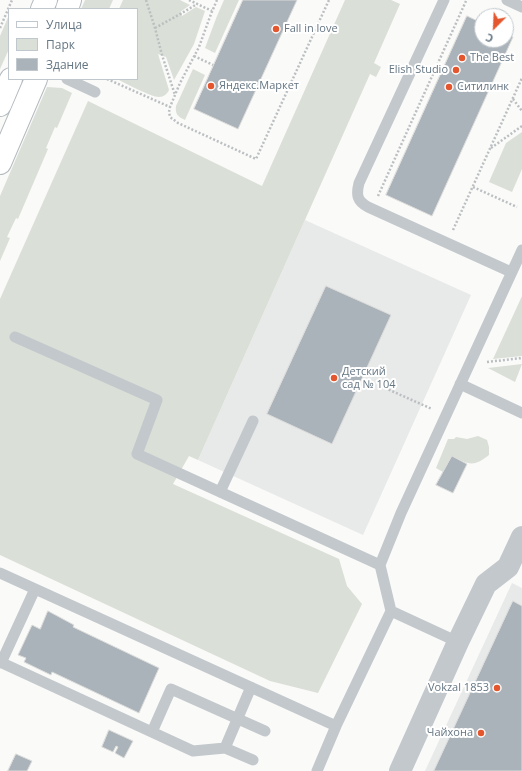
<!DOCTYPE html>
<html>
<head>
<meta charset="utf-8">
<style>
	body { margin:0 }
	#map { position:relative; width:522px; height:771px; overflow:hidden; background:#fafaf8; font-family:"Open Sans",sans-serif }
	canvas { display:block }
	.legend { position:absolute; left:8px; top:8px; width:130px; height:72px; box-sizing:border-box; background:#fff; border:1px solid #c1c8cd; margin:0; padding:5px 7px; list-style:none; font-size:12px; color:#657683 }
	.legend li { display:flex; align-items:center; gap:8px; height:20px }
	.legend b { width:20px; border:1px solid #c1c8cd }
	.north { position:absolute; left:474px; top:8px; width:40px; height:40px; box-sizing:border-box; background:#fff; border:1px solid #c1c8cd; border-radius:50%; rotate:204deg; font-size:11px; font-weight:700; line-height:16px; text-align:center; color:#657683 }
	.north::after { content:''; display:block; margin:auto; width:14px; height:18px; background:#e4572e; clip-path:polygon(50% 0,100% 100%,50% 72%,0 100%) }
</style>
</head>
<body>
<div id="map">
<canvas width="522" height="771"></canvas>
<ul class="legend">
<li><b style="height:5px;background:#fff"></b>Улица</li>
<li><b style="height:11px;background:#dadfd7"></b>Парк</li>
<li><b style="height:11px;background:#aab3b9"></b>Здание</li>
</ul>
<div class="north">С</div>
</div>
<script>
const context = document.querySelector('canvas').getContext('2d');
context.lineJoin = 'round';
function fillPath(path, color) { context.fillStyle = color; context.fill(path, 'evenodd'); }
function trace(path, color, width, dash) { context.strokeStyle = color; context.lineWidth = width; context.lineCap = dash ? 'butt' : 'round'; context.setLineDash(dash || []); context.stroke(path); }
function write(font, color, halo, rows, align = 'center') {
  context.font = font + ' "Open Sans",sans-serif'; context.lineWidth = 4; context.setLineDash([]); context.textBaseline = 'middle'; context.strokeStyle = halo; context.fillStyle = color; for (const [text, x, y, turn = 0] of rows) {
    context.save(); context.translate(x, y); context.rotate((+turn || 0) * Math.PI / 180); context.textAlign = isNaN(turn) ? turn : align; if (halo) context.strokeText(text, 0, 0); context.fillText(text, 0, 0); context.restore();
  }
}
const built = new Path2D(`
	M305,220L471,295L363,535L198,460Z
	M512,583L522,588V771H425Z`);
const green = new Path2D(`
	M85,0H113L109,9L107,8L106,9H81Z
	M123,0H180L190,5L180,12L182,13V16L196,7L205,11L194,44L174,80L166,57L158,54L169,90C167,94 164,97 159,97C151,97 125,83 117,79H137V9H119Z
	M224,0H239L215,53L205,48L217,16Z
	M345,0H391L400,4L374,63L381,67L376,77L370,74L198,460L189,456L173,484L339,559L347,586L362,604L318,693L270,681L0,555V299L88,101L262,186Z
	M9,15V49L0,69V36Z
	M193,69L205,75L185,120C178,117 175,114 176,106Z
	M47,87L62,88L72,93L57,128L55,127L46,148L48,149L18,219L16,218L7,237L10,238L0,261V196Z
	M522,132V169L512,192L489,182L506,143Z
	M522,296V356L493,359Z
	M522,364L515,382L488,368Z
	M478,436L487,440L489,447V455C473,468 468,464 452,456L443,472L436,468L448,439H454L456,437L467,439Z`);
const building = new Path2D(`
	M243,0H297L238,129L194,109Z
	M467,16L482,23V40H506V34L513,37L432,216L386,195Z
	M326,286L391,315L332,444L267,414Z
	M452,456L467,464L453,493L436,485Z
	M513,601L522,606V771H434Z
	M48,611L74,625L73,627L159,668L139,713L52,672L51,675L24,662L26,658L18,655L32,625L40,629Z
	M109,730L133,741L124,758L115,753L118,747L116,746L113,752L102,747Z
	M16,754L32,761L27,771H8Z`);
const path = new Path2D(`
	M146,0L155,28L162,55L175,95
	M189,0L212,11
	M217,0L211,14L199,47L180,83L170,107L169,112L170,117L178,123L256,159L329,0
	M0,28L12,0
	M155,28L182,13L197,4
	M194,56L213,65
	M107,79L170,107
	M513,99L522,111
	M491,148L522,126
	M473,187L517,207
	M378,196L466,1
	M453,230L522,78
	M487,362L522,358
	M385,388L432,409`);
const lane = new Path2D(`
	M444,0L359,183C356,195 357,201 368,207L511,272
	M507,0L522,7
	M67,79L95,92
	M15,337L157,400L137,454L380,565
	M460,384L522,413
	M220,492L253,421
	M0,573L336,726
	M458,642L391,611L380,565L401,513L522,250
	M0,662L193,751L225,748
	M1,663L35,589
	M251,687L225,748L253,760
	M152,732L171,689L265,731
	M317,771L336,726L391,611`);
const street = new Path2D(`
	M400,771L458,642L486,584L508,567L522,537`);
const secondary = new Path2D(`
	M42,9L46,0
	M67,9L70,0
	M0,105L11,79
	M0,163L36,79`);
const markers = [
	[276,29,4,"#e4572e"],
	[462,58,4,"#e4572e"],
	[456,70,4,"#e4572e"],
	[211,86,4,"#e4572e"],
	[449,87,4,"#e4572e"],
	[334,378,4,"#e4572e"],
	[497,688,4,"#e4572e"],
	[481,733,4,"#e4572e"]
];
const poiNames = [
	["Fall in love",284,29],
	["The Best",470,58],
	["Elish Studio",448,70,"right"],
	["Яндекс.Маркет",219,86],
	["Ситилинк",457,87],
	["Детский",342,372],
	["сад № 104",342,385],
	["Vokzal 1853",489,688,"right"],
	["Чайхона",473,733,"right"]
];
fillPath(built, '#e8e9e9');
fillPath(green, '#dadfd7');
fillPath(building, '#aab3b9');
trace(building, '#dcdcda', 1);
trace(secondary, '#b3babf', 24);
trace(path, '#bbbfc2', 2.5, [2, 2]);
trace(lane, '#c3c8cc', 11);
trace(street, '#c3c8cc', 22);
trace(secondary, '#fff', 22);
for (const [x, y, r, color] of markers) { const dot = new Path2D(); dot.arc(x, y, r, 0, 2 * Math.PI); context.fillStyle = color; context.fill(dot); trace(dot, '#fff', 1.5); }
write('11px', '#657683', '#fff', poiNames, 'left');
</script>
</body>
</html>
